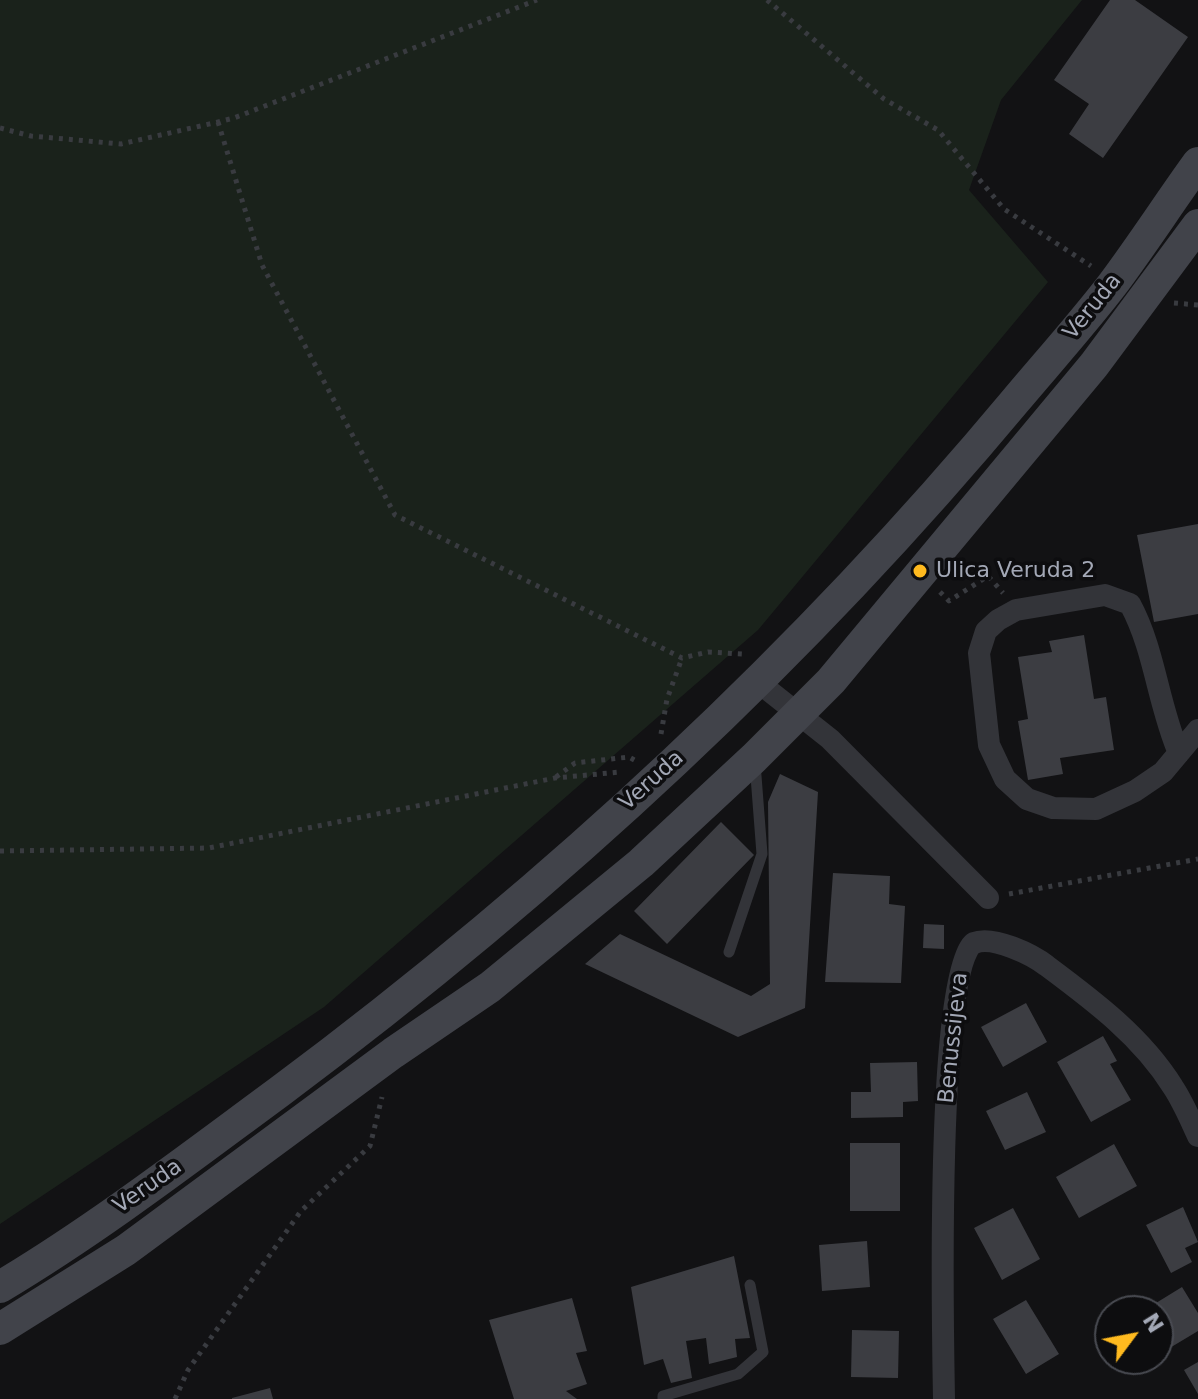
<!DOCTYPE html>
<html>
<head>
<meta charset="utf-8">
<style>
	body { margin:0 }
	#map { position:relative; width:1198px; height:1399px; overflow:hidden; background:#121214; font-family:"DejaVu Sans",sans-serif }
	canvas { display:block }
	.north { position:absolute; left:1094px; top:1295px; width:80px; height:80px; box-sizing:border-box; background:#0d0d0f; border:2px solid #494b52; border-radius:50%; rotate:58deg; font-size:22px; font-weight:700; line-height:32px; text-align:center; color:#a3a8b6 }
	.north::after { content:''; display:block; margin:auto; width:28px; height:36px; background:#ffba1f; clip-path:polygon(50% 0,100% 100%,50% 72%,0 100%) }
</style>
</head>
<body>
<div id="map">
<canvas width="1198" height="1399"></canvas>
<div class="north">N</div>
</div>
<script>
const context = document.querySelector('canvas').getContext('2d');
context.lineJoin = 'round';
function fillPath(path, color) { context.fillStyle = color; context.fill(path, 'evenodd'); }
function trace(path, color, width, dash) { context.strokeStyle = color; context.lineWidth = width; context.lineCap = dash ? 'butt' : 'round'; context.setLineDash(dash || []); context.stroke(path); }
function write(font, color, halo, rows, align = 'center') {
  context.font = font + ' "DejaVu Sans",sans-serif'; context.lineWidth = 7; context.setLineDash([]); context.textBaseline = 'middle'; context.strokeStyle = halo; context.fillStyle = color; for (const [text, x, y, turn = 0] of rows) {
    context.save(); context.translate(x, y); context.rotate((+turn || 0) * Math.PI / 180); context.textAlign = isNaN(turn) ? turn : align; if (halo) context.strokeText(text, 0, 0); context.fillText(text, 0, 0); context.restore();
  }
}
const green = new Path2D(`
	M0,0H1082L1001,100L969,190L1048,282L758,630L324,1007L0,1224Z`);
const building = new Path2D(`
	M1110,0H1135L1188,37L1103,158L1069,134L1089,104L1054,80Z
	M1198,524V614L1154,622L1137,535Z
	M1084,635L1094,699L1106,697L1114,750L1060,758L1063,774L1028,780L1018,721L1028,719L1018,657L1052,652L1049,641Z
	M780,774L818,792L805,1008L738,1037L585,964L620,934L751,996L770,984L768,802Z
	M721,822L754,855L667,944L634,911Z
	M833,873L890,876L889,904L905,906L901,983L825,982Z
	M924,924L944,925V949L923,948Z
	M1026,1003L1047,1042L1003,1067L981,1027Z
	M1103,1036L1117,1061L1110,1064L1131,1100L1091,1122L1057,1062Z
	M917,1062L918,1101L903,1102V1117L851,1118V1092H871L870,1063Z
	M1027,1092L1046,1132L1005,1150L986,1111Z
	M850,1143H900V1211H850Z
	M1114,1144L1137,1186L1079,1218L1056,1177Z
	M1183,1207L1198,1242L1185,1248L1192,1262L1171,1273L1146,1225Z
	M1013,1208L1040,1259L1002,1280L974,1228Z
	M867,1241L870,1287L822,1291L819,1245Z
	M734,1256L750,1338L735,1339L737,1357L709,1364L706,1338L686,1341L692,1378L671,1383L663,1359L644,1365L631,1287Z
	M1182,1287L1198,1313V1331L1163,1352L1158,1344V1311H1143Z
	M572,1298L587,1351L576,1353L587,1384L566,1391L577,1399H514L489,1320Z
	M1026,1300L1059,1354L1026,1374L993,1319Z
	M852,1330L899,1331L898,1378L851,1377Z
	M1198,1362V1394L1184,1370Z
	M270,1388L273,1399H232V1398Z`);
const path = new Path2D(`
	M767,0L884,99L938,130L1004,209L1091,266
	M218,122L262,265L395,515L682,658L708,652L742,654
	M0,128L31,136L121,144L218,122L234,118L537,0
	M1174,303L1198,305
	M940,592L949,601L988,576L1003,593
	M661,734L667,699L682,658
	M556,777L575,763L629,757L636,761
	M0,851L209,848L555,778L620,772
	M1009,894L1198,859
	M175,1399L188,1370L301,1211L370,1146L382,1097`);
const lane = new Path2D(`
	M729,952L762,854L755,763
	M663,1399V1396L738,1374L763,1352L750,1285`);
const street = new Path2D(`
	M758,682L830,739L988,898
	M1179,753C1158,705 1155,650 1130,604L1105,595L1016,610L998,620L986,631L979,653L989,745L1005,779L1027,799L1053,808L1096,809L1135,791L1163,772L1198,730
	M944,1399C943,1342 935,962 974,943C993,935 1033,955 1047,966C1094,1001 1142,1037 1173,1087C1183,1102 1190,1119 1198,1136`);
const secondary = new Path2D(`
	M0,1287C97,1229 188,1159 279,1092C550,890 800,659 1016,400C1048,362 1082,324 1112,285C1142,245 1169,203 1198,163
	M0,1329L126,1250L393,1053L490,987L641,863L754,758L831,681L1094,365L1198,225`);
const markers = [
	[920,571,8,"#ffba1f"]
];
const streetNames = [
	["Veruda",1093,307,-51],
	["Veruda",652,781,-42],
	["Benussijeva",954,1038,-84],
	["Veruda",148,1187,-35]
];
const poiNames = [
	["Ulica Veruda 2",936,571]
];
fillPath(green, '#1a221b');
fillPath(building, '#3c3d42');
trace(path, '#393b40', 5, [4, 6]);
trace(lane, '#333439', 11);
trace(street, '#333439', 22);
trace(secondary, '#41434a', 32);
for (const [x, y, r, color] of markers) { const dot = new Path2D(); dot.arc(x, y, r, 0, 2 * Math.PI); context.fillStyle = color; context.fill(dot); trace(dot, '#0d0d0f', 3); }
write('22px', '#a3a8b6', '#0d0d0f', streetNames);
write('22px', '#a3a8b6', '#0d0d0f', poiNames, 'left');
</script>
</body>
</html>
